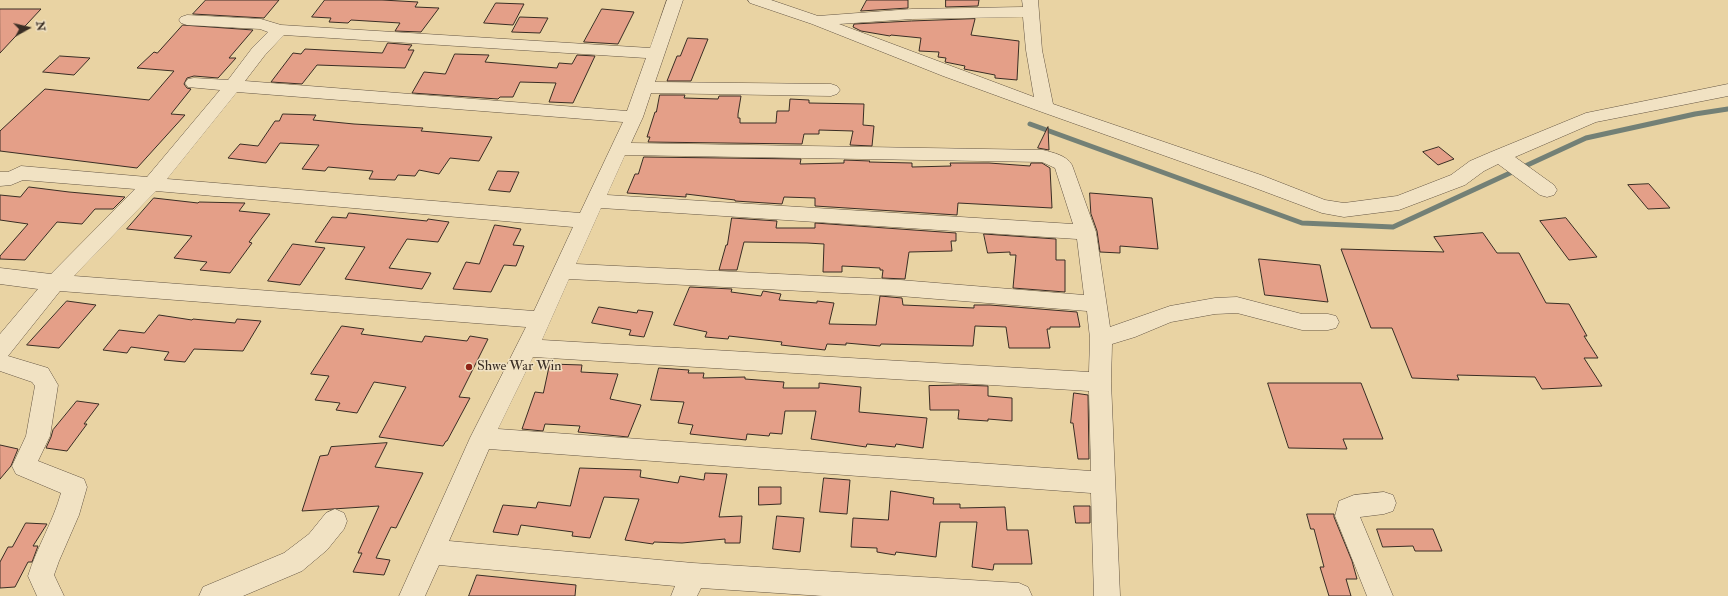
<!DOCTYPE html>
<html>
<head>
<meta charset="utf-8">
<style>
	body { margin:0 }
	#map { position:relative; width:1728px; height:596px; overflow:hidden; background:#e9d3a3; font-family:"IM FELL Double Pica",serif }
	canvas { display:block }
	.north { position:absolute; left:8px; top:8px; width:40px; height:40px; -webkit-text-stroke:3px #f1e2c3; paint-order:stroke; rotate:82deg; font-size:11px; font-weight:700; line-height:16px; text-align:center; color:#392d24 }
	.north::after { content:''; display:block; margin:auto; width:14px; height:18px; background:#392d24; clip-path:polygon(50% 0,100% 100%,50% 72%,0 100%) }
</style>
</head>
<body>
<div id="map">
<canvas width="1728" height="596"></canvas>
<div class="north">N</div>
</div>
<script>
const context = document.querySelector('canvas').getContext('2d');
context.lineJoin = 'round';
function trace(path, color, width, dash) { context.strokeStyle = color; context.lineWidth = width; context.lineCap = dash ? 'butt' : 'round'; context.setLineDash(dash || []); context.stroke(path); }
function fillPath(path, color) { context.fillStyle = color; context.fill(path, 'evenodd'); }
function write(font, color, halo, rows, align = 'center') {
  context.font = font + ' "IM FELL Double Pica",serif'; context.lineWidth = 3; context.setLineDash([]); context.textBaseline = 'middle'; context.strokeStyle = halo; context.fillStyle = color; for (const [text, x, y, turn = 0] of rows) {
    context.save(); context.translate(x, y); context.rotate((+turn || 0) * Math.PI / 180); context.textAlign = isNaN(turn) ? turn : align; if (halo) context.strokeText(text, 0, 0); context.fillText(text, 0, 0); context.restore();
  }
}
const stream = new Path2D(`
	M1030,124L1302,223L1393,227L1586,138L1695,114L1728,109`);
const building = new Path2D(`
	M206,0H279L264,18L193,14Z
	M325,0H382L418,2L415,7L439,8L421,32L395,31L400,23L351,20L348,23L329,22L331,18L312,17Z
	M867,0H908V8L861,11Z
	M946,0H979L978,6L946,7Z
	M496,3L524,4L513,25L484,23Z
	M0,9H41L0,53Z
	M602,9L634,12L618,44L584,42Z
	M520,17L548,18L540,33L512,32Z
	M975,19L971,35L1019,41L1017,80L995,78V75L964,69L965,66L945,62L946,58L938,57L939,52L919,51L921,38L891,35L890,36L861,31L853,27L854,24L911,21Z
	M183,25L253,30L229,58H236L218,78L194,76L187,78L184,84L187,88L191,89L171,114L185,115L137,168L0,151V131L45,89L149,100L174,71L137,68L154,52L157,53Z
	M688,38L708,39L691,81H667L677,56H680Z
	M388,43L412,45L408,50H414L405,68L317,65L302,84L271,82L293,53L301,54L305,49L382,53Z
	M455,54L489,55L485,62L557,68L559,63L572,64L577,55L595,56L573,103L549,102L556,83L520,82L513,97H500L498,99L412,93L424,72L445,74Z
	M60,56L90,58L74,75L43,72Z
	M660,95H685L684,98L718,99L719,96H741L738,114V118H740V123H776L777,111H789L790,99L809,100V103L864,104L863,125L874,126L872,146L850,145L853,131L819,130V134H804L802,144L648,142L650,137H647L655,112H656Z
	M283,114L316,115L313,120L354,124L423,128L421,131L492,137L479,161L450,158L439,174L419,170L415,176L398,175L395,180L369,179L373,171L328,167L325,171L302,169L319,145L280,143L266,163L228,158L240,144L258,146L275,121H279Z
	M1048,127L1049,150L1038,148Z
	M1439,147L1454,159L1438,165L1423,152Z
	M644,157L801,159L800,164L844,163V160L870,161L869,162L912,163V167L951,166L950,163H989L1030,166L1031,163H1042L1050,168L1052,208L958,203L957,215L815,206V198L784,197L782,204L735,201V200L686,194V197L627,193L635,174H638Z
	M498,171L519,172L510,192L489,190Z
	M1649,184L1670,208L1648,209L1628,185Z
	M29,187L69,192L125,197L113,209H95L82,224L57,222L25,260L0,259V256L28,224L0,220V195L20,197Z
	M1090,193L1152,198L1158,249L1120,246V253L1100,252L1097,231L1091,214Z
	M154,198L198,203L199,202L245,203L239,211L270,214L249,242L252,243L230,273L200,270L207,262L174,258L192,236L127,229Z
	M349,213L427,221L428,219L449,222L438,242L407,239L389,268L431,273L422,289L345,279L365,247L315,242L332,217L346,218Z
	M732,218L777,221L776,228H815V223L956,233V241H951L952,251L909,252L905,279L882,278L883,270H880V268L842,266V272H823L824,244L807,243L744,242L737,270H719L726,245H727Z
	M1566,218L1597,257L1569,260L1540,221Z
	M495,225L521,229L513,245L524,246L516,266L504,265L491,292L453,289L466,262L479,264Z
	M1483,233L1497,253H1519L1546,303L1569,304L1587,336H1584L1598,358H1584L1602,386L1542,389L1535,377L1457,375L1459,380L1412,378L1392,328H1371L1341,249L1444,252L1434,237Z
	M984,234L1056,239V260H1065V292L1013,288L1016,255H1010V252L988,253Z
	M293,244L325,248L300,285L268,281Z
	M1259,259L1320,265L1328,302L1265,295Z
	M690,287L732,289L731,292L761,296L763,291L781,294L779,300L817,303V301L834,303L829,324L876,325L880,296L902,298L903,305L974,308V305H990L1077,312L1080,327H1050V329H1047L1050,348H1009L1006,327L975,326L973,346L881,344L880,346L846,343V345L827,344L825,350L781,345L782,342L729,336L728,339L705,337L707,332L674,325Z
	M67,301L96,305L59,348L27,345Z
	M599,307L637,313L638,310L653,312L644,337L629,335L631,330L592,323Z
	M159,315L192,320L193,319L235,323L237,319L261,321L243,351L194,349L185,362L164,360L169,352L131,347L127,353L103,350L119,330L144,333Z
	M342,326L364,329L361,334L422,342L425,336L467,341L470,336L488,339L459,397L470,398L447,441H446L443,446L379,437L406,387L374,382L357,413L336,410L340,403L315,400L329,376L311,374Z
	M550,364L582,365L581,372L618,374L610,399L641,405L628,437L578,432L580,426L545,424L543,431L522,429L535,392L543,393Z
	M659,368L689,370L688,373H704L703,378L745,377V379L784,382L783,388H819V383L861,387L859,412L927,418L923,448L896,444L895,447L867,444L866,447L811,439L816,411H785L782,434L770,433L769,436L747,434L746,440L690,434L693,425L678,423L684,402L651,400Z
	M1268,383H1361L1383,439H1343L1347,449L1289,448Z
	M960,385L988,386V396L1012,398V421L988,419V421L958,419L959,410H930L929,386Z
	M1074,393L1088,395L1089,459H1078L1073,423H1071Z
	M77,401L99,404L84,424H87L67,451L46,448L51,437L53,430Z
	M387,443L375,467L423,473L396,528L391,527L376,558L390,560L384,575L353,572L362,553H358L379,506L302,511L320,456L328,455L331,447Z
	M0,445L18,449L11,466L0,479Z
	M580,468L641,470L640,477L678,483L680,476L704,480L705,473L727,474L719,517L742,516L740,543H725V539L682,543L654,542L653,544L625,540L639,499L604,497L590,538L572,536L573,532L521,525L518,535L493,532L503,505L536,508L538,502L570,506Z
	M824,478L850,480L847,514L820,512Z
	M759,487H781V504L759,505Z
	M891,491L934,498L933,504H960V508L1005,507L1007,530H1028L1032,564H994L993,570L972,567L977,522H940L936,557L896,552L895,555L877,552V548L851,547L853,518L888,520Z
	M1074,506H1090V523H1076Z
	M1307,514H1334V517L1352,561L1357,579H1346L1351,596H1329L1320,567H1324L1314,529H1311Z
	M777,516L804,518L800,552L773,549Z
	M26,523L47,524L33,546H38L32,562H28L15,587L0,588V562L8,547H12Z
	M1377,529H1433L1442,551H1415L1413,546L1383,547Z
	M477,575L576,585L575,596H469Z`);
const minor = new Path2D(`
	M667,0H683L655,82L831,84L837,86L840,90L837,94L831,96L651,93L643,117L631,143L1043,150C1054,153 1066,155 1072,165L1096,232L1110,327L1170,306L1215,298L1237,297L1302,314H1328L1336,316L1339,322L1336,328L1328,330H1302L1237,313L1215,314L1171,322L1135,337L1112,344L1111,382L1120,596H1094L1091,493L489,449L449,541L693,563L1019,583L1028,587L1032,596H823L701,588L697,596H671L675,586L439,565L425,596H399L470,438L526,327L60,291L8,356L48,368L58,385L50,436L38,461L84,479L87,487L79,515L59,561L54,575L64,596H37L28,576C37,547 53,522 61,493L16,474L12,466L26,436L35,386L32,382L0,371V334L38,289L0,284V268L51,274L135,189L23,180L11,185L0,186V172H8L21,166L147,177L220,90L188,87L185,83L188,79L194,78L228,80L253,47L268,32L260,29L187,25L181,23L179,20L181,17L187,15L261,19L281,25L650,48ZM284,35L646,58L627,111L245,81L265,55ZM237,92L623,122L580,213L167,179ZM625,155L1042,162L1055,168L1073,224L607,195ZM156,191L573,227L534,311L74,276ZM601,208L1077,239L1084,295L900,280L576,264ZM569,279L900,296L1087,311L1090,338L1089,372L542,340ZM533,357L1089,391L1091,471L498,429Z
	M748,0H771L818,16L912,9L1023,7L1022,0H1038L1042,50L1053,104L1261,175L1325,200L1344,203L1397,196L1451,175L1470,161L1491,152L1586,113L1728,84V96L1596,122L1515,157L1554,185L1557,190L1554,195L1547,197L1540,195L1498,164L1484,171L1465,185L1399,210L1344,217L1322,213L1247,185L1039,111L943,76L812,24L750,3ZM1023,17L1026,50L1034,97L839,24L912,19Z
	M1384,492L1393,495L1396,503L1393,511L1384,514L1360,517L1393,596H1367L1335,516L1339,501L1354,495Z
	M335,509L344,513L347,521L344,529L327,550L302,571L243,596H199L203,587L284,553L309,534L326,513Z`);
const markers = [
	[469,367,4,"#8f2418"]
];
const poiNames = [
	["Shwe War Win",477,367]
];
trace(stream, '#738076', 5);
fillPath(building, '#e49f88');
trace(building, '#392d24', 1);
trace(minor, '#655644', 1);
fillPath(minor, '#f1e2c3');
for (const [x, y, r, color] of markers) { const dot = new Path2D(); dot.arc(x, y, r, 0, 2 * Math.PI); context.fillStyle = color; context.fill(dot); trace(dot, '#f1e2c3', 1.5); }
write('14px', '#392d24', '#f1e2c3', poiNames, 'left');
</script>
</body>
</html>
